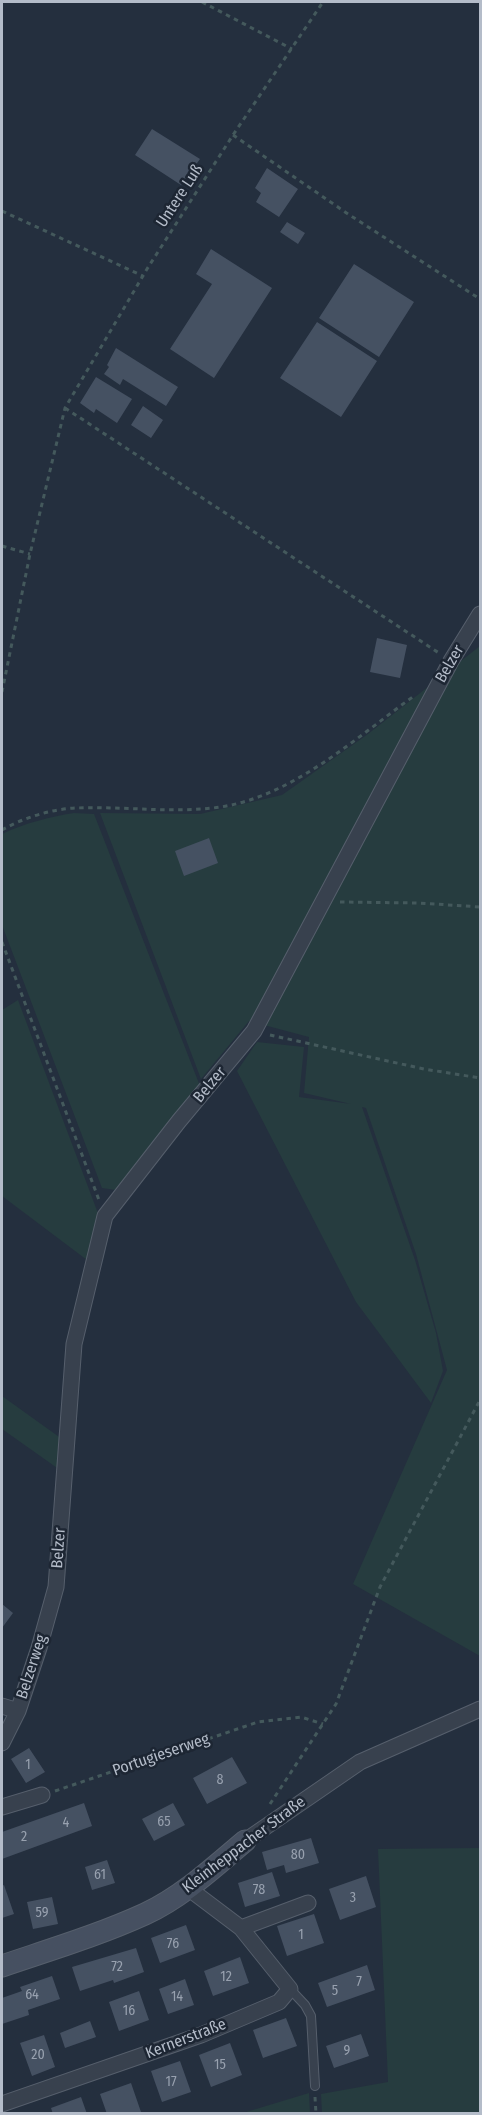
<!DOCTYPE html>
<html>
<head>
<meta charset="utf-8">
<style>
	body { margin:0 }
	#map { position:relative; width:482px; height:2115px; overflow:hidden; background:#242f3e; font-family:"Fira Sans Condensed",sans-serif }
	canvas { display:block }
	.frame { position:absolute; inset:0; border:3px solid #b4bcc9; pointer-events:none }
</style>
</head>
<body>
<div id="map">
<canvas width="482" height="2115"></canvas>
<div class="frame"></div>
</div>
<script>
const context = document.querySelector('canvas').getContext('2d');
context.lineJoin = 'round';
function fillPath(path, color) { context.fillStyle = color; context.fill(path, 'evenodd'); }
function trace(path, color, width, dash) { context.strokeStyle = color; context.lineWidth = width; context.lineCap = dash ? 'butt' : 'round'; context.setLineDash(dash || []); context.stroke(path); }
function write(font, color, halo, rows, align = 'center') {
  context.font = font + ' "Fira Sans Condensed",sans-serif'; context.lineWidth = 5; context.setLineDash([]); context.textBaseline = 'middle'; context.strokeStyle = halo; context.fillStyle = color; for (const [text, x, y, turn = 0] of rows) {
    context.save(); context.translate(x, y); context.rotate((+turn || 0) * Math.PI / 180); context.textAlign = isNaN(turn) ? turn : align; if (halo) context.strokeText(text, 0, 0); context.fillText(text, 0, 0); context.restore();
  }
}
const green = new Path2D(`
	M480,646V1656L353,1584L447,1370L416,1254L366,1108L362,1107L415,1260L436,1333L443,1371L431,1403L356,1302L237,1071L257,1042L304,1047L299,1097L351,1104L304,1093L309,1037L249,1021L201,1079L100,813L200,814L282,795L368,734Z
	M74,813L94,814L200,1086L116,1190L102,1188L2,925V834C25,823 49,817 74,813Z
	M18,1000L99,1216L87,1260L2,1196V1010Z
	M2,1396L62,1439L60,1470L2,1429Z
	M480,1848V2113H322L321,2094L388,2082L378,1849Z
	M309,2093L310,2113H243Z`);
const building = new Path2D(`
	M152,129L200,159L181,185L135,155Z
	M267,168L298,189L279,217L256,202L261,193L255,188Z
	M287,222L305,233L298,244L280,232Z
	M211,249L272,288L214,378L170,349L212,284L196,274Z
	M354,264L414,302L379,357L319,318Z
	M317,322L377,361L341,417L280,378Z
	M116,348L178,387L166,406L123,379L120,385L104,374L109,367L107,365Z
	M96,377L132,399L117,423L96,409L94,413L80,403Z
	M143,406L163,420L151,438L131,425Z
	M377,638L407,645L400,678L370,672Z
	M209,838L218,863L184,876L175,851Z
	M2,1604L13,1613L2,1628Z
	M29,1748L45,1772L26,1783L11,1759Z
	M232,1757L247,1783L207,1804L193,1778Z
	M84,1803L92,1826L2,1859V1832Z
	M173,1803L185,1825L154,1841L142,1819Z
	M311,1838L319,1863L286,1873L284,1865L267,1870L262,1852Z
	M107,1860L115,1883L92,1890L85,1867Z
	M272,1872L280,1896L245,1907L238,1883Z
	M366,1876L376,1907L340,1920L329,1889Z
	M4,1885L14,1914L2,1918V1886Z
	M52,1897L58,1924L33,1929L27,1902Z
	M314,1914L324,1943L287,1956L277,1926Z
	M186,1925L195,1950L160,1963L151,1938Z
	M136,1948L144,1972L114,1983L113,1980L80,1991L72,1967Z
	M240,1957L249,1983L213,1996L204,1971Z
	M367,1965L375,1990L327,2007L318,1983Z
	M52,1976L60,1999L28,2010L29,2015L2,2024V1998L22,1991L20,1987Z
	M185,1979L194,2005L168,2014L159,1989Z
	M139,1991L149,2020L119,2031L109,2002Z
	M286,2018L297,2046L263,2058L253,2030Z
	M90,2021L96,2037L65,2048L60,2033Z
	M361,2034L369,2056L334,2068L326,2046Z
	M44,2035L55,2067L32,2076L20,2043Z
	M230,2043L242,2075L211,2087L199,2055Z
	M180,2061L191,2092L162,2102L151,2071Z
	M131,2083L141,2112L107,2114L100,2094Z
	M81,2097L87,2114H53L51,2108Z`);
const path = new Path2D(`
	M202,2L292,49
	M233,135L348,214L480,299
	M2,211L143,276
	M65,408L439,653
	M2,546L30,554
	M2,692L30,554L65,408L147,269L233,135L323,2
	M2,830C23,818 51,809 76,808C121,806 167,813 213,808C289,800 354,739 414,696
	M340,902L419,903L480,907
	M2,942L99,1200
	M270,1035L424,1069L480,1078
	M55,1791L258,1722L301,1717L323,1724
	M270,1804L336,1704L380,1587L480,1400
	M315,2097L316,2114`);
const lane = new Path2D(`
	M290,1989L305,2005L311,2016L315,2086`);
const street = new Path2D(`
	M2,1706L18,1711
	M2,1743L18,1711L39,1648L56,1587L74,1344L105,1216L179,1121L254,1031L451,661L480,614
	M2,1807L42,1795
	M245,1841L360,1762L480,1709
	M241,1928L308,1903
	M2,2104L201,2035L279,2002L290,1989L241,1928L188,1888`);
const secondary = new Path2D(`
	M2,1966C49,1950 99,1935 145,1914C182,1897 214,1867 245,1841`);
const numberNames = [
	["1",28,1765],
	["8",220,1780],
	["65",164,1822],
	["4",66,1823],
	["2",24,1837],
	["80",298,1855],
	["61",100,1875],
	["78",259,1890],
	["3",353,1898],
	["59",42,1913],
	["1",301,1935],
	["76",173,1944],
	["72",117,1967],
	["12",226,1977],
	["7",359,1982],
	["5",335,1991],
	["64",32,1995],
	["14",177,1997],
	["16",129,2011],
	["9",347,2051],
	["20",38,2055],
	["15",220,2065],
	["17",171,2082]
];
const streetNames = [
	["Untere Luß",180,196,-57],
	["Belzer",450,664,-60],
	["Belzer",210,1085,-50],
	["Belzer",59,1548,-86],
	["Belzerweg",32,1667,-72],
	["Portugieserweg",161,1755,-19],
	["Kleinheppacher Straße",244,1845,-37],
	["Kernerstraße",186,2039,-21]
];
fillPath(green, '#263c3f');
fillPath(building, '#455162');
trace(lane, '#565f6c', 10);
trace(street, '#565f6c', 17);
trace(secondary, '#565f6c', 23);
trace(path, '#44595c', 3, [4.5, 4.5]);
trace(lane, '#38414e', 8);
trace(street, '#38414e', 15);
trace(secondary, '#465061', 21);
write('14px', '#98a1af', null, numberNames);
write('16px', '#b4bcc9', '#1d2633', streetNames);
</script>
</body>
</html>
